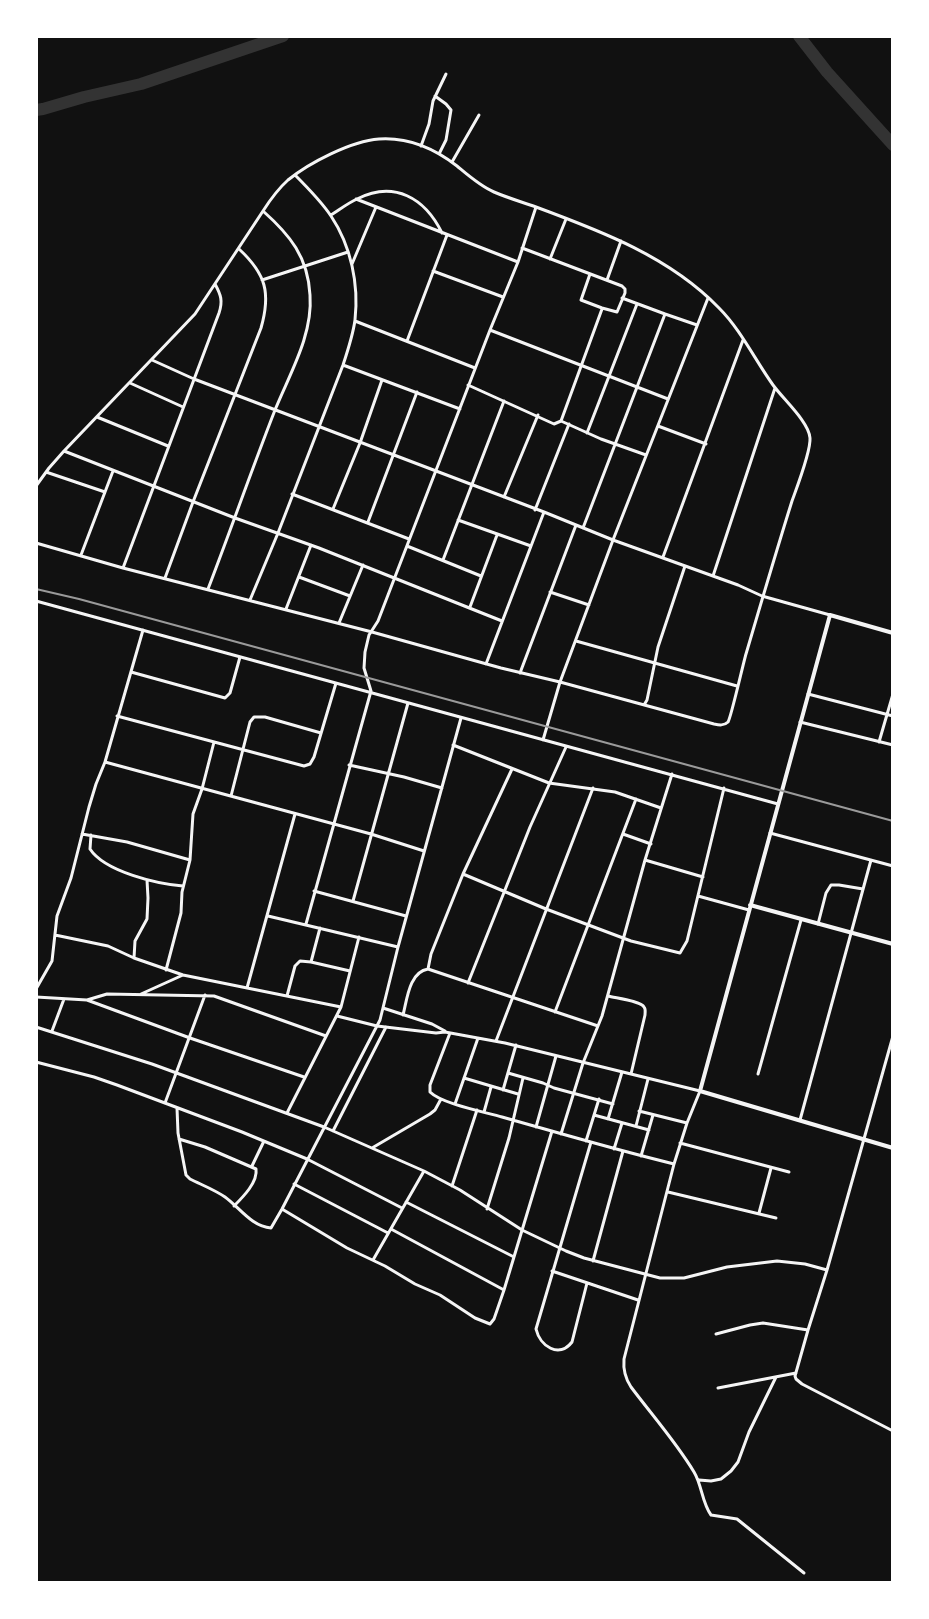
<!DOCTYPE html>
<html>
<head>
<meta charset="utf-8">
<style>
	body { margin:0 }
	#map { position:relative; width:929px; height:1619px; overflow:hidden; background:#111; font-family:"Golos Text",sans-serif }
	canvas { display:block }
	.frame { position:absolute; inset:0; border:38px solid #fff; pointer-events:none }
</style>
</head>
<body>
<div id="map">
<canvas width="929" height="1619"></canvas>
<div class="frame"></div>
</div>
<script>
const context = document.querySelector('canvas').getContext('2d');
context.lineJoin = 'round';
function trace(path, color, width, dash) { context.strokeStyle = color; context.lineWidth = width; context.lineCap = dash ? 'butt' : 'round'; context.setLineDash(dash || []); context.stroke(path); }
const river = new Path2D(`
	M799,36L827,72L893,145
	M36,110L43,109L84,97L141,84L283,36`);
const minor = new Path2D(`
	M435,96L446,104L451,110L446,140L439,154
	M421,146L429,124L433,101L446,74
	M452,162L479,115
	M356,199L518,262
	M331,215C339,210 348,203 357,199C394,180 425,198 442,233
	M522,248L622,286L625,289V293L617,312L602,308L581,300L590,274
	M550,259L566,219
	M352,264L376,207
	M433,271L503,297
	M262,280L348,252
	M607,280L621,241
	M665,314L697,325
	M355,321L475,368
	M490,330L668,399
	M407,341L447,235
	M152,360L194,379L544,512L613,540L738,585L762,596L830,615
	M343,365L460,409
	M130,383L183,407
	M468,385L554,424L561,421L601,439L646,455
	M97,417L168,446
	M561,421L602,309
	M658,426L706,444
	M587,433L637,304
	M64,451L235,518L319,548L502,621
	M46,472L105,492
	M36,486L49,468L64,451L195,314L263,211C270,200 278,189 288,180C309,163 351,141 379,139C408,137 435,149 457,166C469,176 480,186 494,192C508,198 522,202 536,207C601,231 670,257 719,308C741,330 755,360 773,385C783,399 809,422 810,438C811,451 797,487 792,501C776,552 761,603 746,654C743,664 731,718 728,722C724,726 719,725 714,724L560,682L501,668L372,632L123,568L36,543
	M292,494L409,539
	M504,497L538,415
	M333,509L360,443L382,380
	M535,510L569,424
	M458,520L531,546
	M368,522L417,392
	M583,528L665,314L622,298
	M407,546L481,576
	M81,555L113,471
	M663,557L743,340
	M443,560L504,401
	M123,568L219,313C223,301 221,295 215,284
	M713,576L775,388
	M299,577L350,596
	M165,578L193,502L261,328C271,293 266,274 239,249
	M208,589C231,529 252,469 275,410C290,373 313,335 310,295C308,257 290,235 263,211
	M550,592L589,605
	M250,600L278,533L343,365C348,350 353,335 355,320C359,284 351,246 331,216C321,201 308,188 295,175
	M36,601L778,804
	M470,607L497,535
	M286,609L311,545
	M339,623L363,565
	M576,641L737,686
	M486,664L544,512
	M131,672L225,698L230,693L240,657
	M520,673L576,525
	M808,694L893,716
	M644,705L647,700L658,647L685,566
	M117,716L304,766L310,764L314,757L336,683
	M800,722L893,745
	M543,740L560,682L613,540L708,298
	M879,742L893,694
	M453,745L549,783L615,792L661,808
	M105,762L371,834L424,851
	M349,765L404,777L442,788
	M231,796L250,722L254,717H265L321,733
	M770,833L893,866
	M82,834L127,842L190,860
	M623,834L651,844
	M91,835L90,849C105,872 158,884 183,886
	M645,860L703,877
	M463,874L546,909L631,941L680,953L687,941L724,788
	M314,891L406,916
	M698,896L749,910
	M353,901L408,703
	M268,916L398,947
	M306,924L371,691L364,668L365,652L369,635L378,621L490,330L518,262L536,207
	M818,924L826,893L831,885H839L863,889
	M55,935L108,946L134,958L183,975L341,1007
	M134,958L135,941L147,919L148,898L147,880
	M311,962L320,928
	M428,969L431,954L463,874L512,769
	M166,970L181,913L182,892L190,860L193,814L202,789L214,742
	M468,983L530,827L566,747
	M247,988L295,814
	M36,989L52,961L57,916L71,878L89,807L96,784L105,762L143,630
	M141,994L183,975
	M287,996L295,966L300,961L311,962L350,971
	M608,996C615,998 641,1001 644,1007C646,1009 645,1012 645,1015L631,1074
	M36,997L87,1000L190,1038L304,1077
	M87,1000L107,994L214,996L326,1036
	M383,1008L432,1024L445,1031
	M555,1012L636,799
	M403,1015C407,1000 409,972 428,969L598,1026
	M337,1016L377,1026L436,1033L445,1032L505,1043L700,1091L687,1123L674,1164L624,1359C623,1370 625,1378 631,1387C652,1415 676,1442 694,1472C702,1485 702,1503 711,1515L737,1519L804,1573
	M36,1027L152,1064L324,1127L424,1171L460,1190L522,1230L566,1251L584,1258L660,1278H684L727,1267L777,1261L805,1264L827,1270
	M52,1031L64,999
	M450,1033L430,1085V1092C442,1104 485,1112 502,1117C559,1133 616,1150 674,1164
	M893,1036L827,1270L808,1330L795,1376L796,1379L802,1384L893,1431
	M496,1041L593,788
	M36,1062L94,1077L117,1085L242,1132L307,1159L402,1208
	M508,1073L543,1083L554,1088L613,1104
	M758,1074L801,920
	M464,1078L518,1094
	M503,1090L516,1045
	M165,1103L205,995
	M455,1104L478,1038
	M177,1108L178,1133L186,1175L190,1179C202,1185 215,1190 225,1197C239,1207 252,1227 271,1228L282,1209L380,1020L398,947L461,718
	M639,1111L687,1123
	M484,1112L491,1087
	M287,1113L341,1007L359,937
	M594,1115L649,1130
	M608,1119L622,1072
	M800,1120L871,860
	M636,1126L648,1079
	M536,1127L556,1056
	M333,1131L386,1027
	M561,1134L583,1063L602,1016L645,860L672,774
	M179,1139L205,1147L256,1169C258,1182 243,1197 234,1206
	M586,1141L599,1099
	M680,1143L789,1172
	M372,1148L430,1114L435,1110L441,1099
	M614,1149L622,1123
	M641,1156L653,1115
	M252,1166L264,1141
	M294,1184L388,1233
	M452,1186L477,1110
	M668,1192L776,1218
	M406,1202L514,1257
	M282,1209L347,1248L385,1266L415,1284L440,1295L475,1318L490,1324L494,1319L504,1290L552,1131
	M487,1209L509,1138L523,1078
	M759,1213L771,1168
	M391,1229L504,1290
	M373,1260L424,1171
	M593,1261L623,1151
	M552,1271L638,1300
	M587,1283L572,1342C559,1359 540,1346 536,1329L591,1142
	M716,1334L750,1325L763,1323L808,1330
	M718,1388L796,1373
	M699,1480L711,1481L721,1479L731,1471L738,1462L749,1432L776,1377`);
const tertiary = new Path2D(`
	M893,633L830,615L700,1091L893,1148
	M750,905L893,944`);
const rail = new Path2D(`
	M36,589L79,599L893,821`);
trace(river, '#333', 12);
trace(minor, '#f5f5f5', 3);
trace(tertiary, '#f5f5f5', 4);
trace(rail, '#9a9a9a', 2);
</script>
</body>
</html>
